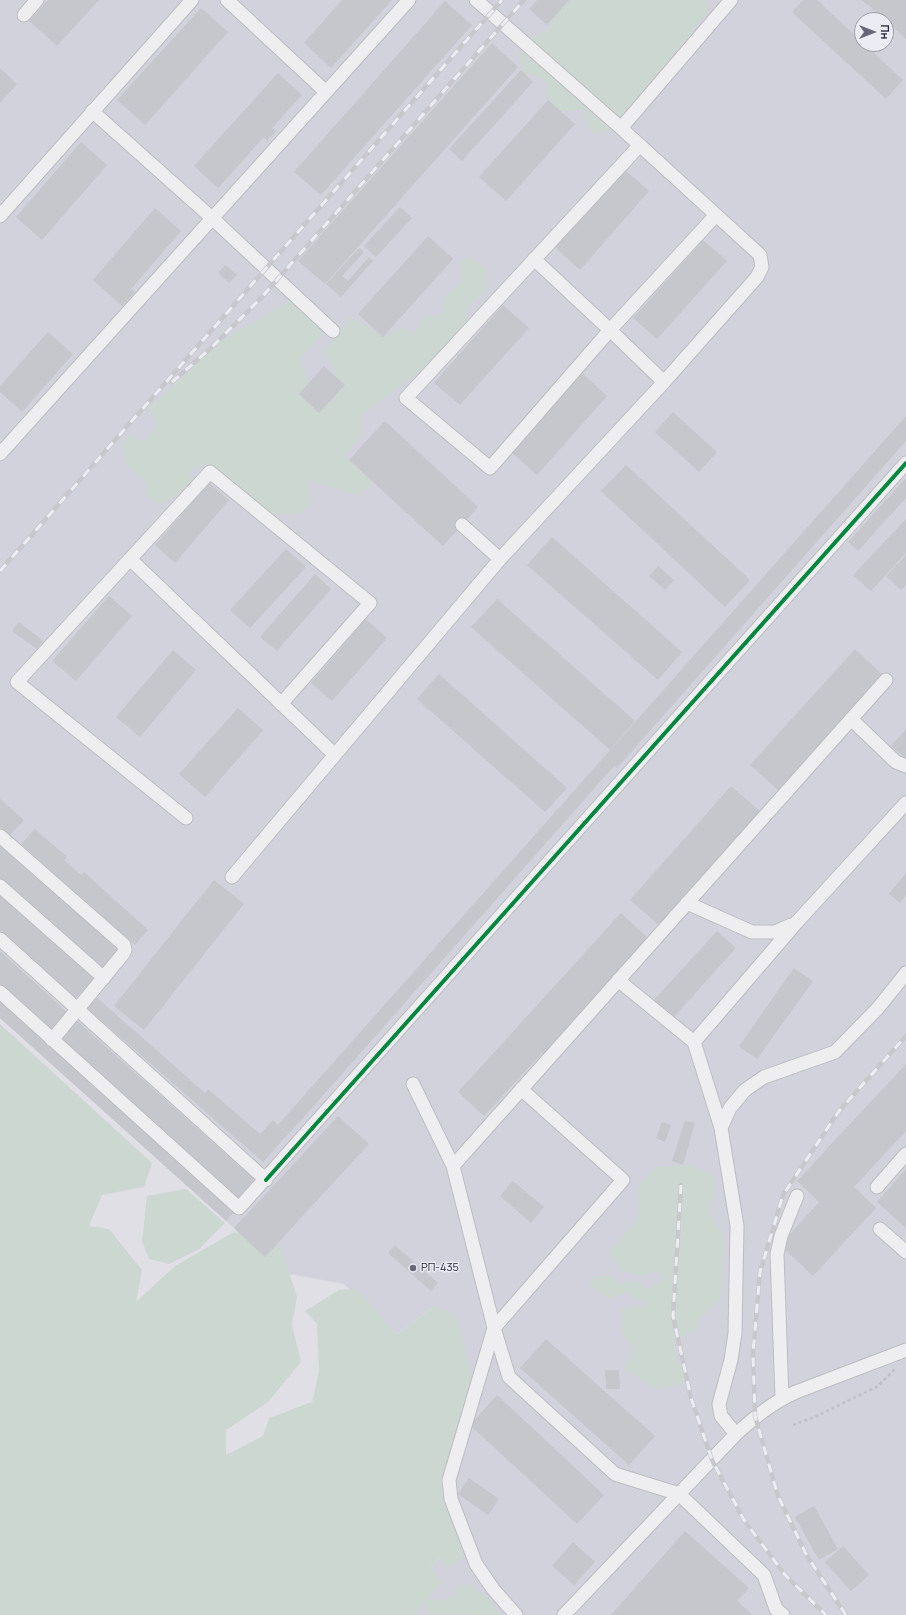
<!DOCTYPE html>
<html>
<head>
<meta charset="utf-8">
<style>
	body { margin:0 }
	#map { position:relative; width:906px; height:1615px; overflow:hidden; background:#dfdfe5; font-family:Manrope,sans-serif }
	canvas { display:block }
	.north { position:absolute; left:854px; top:12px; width:40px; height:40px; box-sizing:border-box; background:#ececf5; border:1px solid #9d9dab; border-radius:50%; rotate:90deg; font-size:11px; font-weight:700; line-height:16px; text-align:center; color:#26263d }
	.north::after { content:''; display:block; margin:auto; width:14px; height:18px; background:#676778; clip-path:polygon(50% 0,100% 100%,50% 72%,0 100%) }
</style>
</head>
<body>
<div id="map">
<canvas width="906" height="1615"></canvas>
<div class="north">Пн</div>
</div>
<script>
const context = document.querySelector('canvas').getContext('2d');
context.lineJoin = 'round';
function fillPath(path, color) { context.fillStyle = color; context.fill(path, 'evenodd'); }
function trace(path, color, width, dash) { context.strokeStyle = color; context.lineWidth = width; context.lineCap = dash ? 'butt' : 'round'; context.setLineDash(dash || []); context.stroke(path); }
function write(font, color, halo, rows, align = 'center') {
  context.font = font + ' Manrope,sans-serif'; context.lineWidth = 3; context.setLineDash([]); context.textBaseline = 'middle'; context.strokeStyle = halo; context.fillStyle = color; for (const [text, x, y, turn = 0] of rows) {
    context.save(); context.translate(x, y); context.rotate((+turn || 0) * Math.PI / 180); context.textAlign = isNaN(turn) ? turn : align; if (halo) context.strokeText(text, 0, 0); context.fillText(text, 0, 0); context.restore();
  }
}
const built = new Path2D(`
	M0,0H906V1615H413L442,1582L430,1566L440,1558L465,1557L443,1490L473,1376L433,1307L397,1334L344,1284L262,1269L234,1228L0,1018ZM862,20H886V44H862Z`);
const green = new Path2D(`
	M558,0H706L710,10L613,129L596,134L586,127L585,110L558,111L546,96L547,84L536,75L524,74L519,56L533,36L551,29L550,17Z
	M470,257L486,268L487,289L467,309L466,324L428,366L361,416V437L345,456L371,470L372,485L358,495L309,480L312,503L300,514H263L227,490V476L207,464L189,471L194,486L185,496L159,504L146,497L147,485L125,463L121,444L130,435L144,442L157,425L148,409L223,340L291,300L307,305L323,334L301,358L310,386L306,396L335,402L334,367L323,353L350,317L387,337L399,328L416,332L424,317L445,313L440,300L462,282L460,263Z
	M0,1024L152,1163L144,1187L102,1195L89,1226L109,1229L142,1270L136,1302L175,1266L234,1232L281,1247L297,1297L292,1325L301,1362L268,1402L226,1430V1455L263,1436L269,1418L312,1402L319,1372L317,1324L305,1311L339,1290L358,1289L397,1334L433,1307L456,1313L473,1376L443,1490L465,1557L448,1568L440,1558L430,1566L443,1582L413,1615H0Z
	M692,1165L717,1177L710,1215L725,1236L720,1300L699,1320L696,1330L674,1340L677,1362L688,1370L683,1384L658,1389L624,1369L633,1348L622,1332L621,1309L648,1305L628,1293L608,1298L588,1284L593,1276H611L619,1283L637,1281L649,1289L663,1279L659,1271L643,1275L622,1271L609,1253L637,1220L639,1186L655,1167Z
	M186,1189L225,1223L199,1249L169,1264L149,1259L142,1241L147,1196Z
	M456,1585H471L489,1598L500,1615H474L473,1614L428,1615L425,1605L428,1599L442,1600L454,1596Z`);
const building = new Path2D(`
	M48,0H99L57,46L29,21Z
	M342,0H392L331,68L304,43Z
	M537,0H569L547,25L529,9Z
	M803,0H817L862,42V44H864L903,80L886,99L792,12Z
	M862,0H906V39L886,20Z
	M445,1L472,25L321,195L294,172Z
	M201,8L228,32L145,125L117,100Z
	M492,43L518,67L325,284L298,261Z
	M0,68L17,84L0,103Z
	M521,70L533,82L462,161L449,149Z
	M278,73L302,95L272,128L276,131L267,141L264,137L218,188L194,166Z
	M548,100L575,124L506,201L479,177Z
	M81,142L107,165L42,240L16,217Z
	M624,169L649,191L580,270L555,247Z
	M400,207L412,218L376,257L364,246Z
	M155,208L181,231L131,289L135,292L122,306L93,280Z
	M428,236L453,259L383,337L358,314Z
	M703,240L727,261L657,339L633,318Z
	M359,248L364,252L342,276L348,281L369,257L373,261L341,297L326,284Z
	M225,265L237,275L229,283L218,273Z
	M503,305L529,328L460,405L434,383Z
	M48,332L73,354L22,412L0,392V386Z
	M324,366L345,385L319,413L299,394Z
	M581,372L607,396L537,475L510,451Z
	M673,412L717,452L699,472L655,432Z
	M906,416V441L617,768L614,766L289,1134L280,1126L288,1134L263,1162L86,1007L95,996L205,1093L208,1089L260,1134L273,1120L278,1125Z
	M385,421L478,507L443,546L349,460Z
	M626,465L750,580L725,607L601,491Z
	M906,478V498L858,551L848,542Z
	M209,483L229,500L175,563L155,545Z
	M906,519V553L871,591L853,575Z
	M552,537L682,652L658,680L527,565Z
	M286,549L306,567L250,628L230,610Z
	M906,555V585L901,590L886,576Z
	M658,566L674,580L665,590L649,576Z
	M315,574L331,589L277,651L260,637Z
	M109,596L132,616L76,681L52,661Z
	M497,599L635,721L610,750L471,627Z
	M366,619L387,638L332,701L311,683Z
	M19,622L43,641L37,649L12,631Z
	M855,649L882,674L778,790L750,765Z
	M173,650L196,670L140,737L116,717Z
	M439,674L567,788L545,812L417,699Z
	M238,708L263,730L205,797L179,774Z
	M906,729V759L891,746Z
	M731,786L761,812L660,926L630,900Z
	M0,799L24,820L10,835L0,827Z
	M35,829L67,857L64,860L81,875L84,872L148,930L135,945L21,844Z
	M0,843L119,949L101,970L0,879Z
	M906,873V895L900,903L889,894Z
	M214,880L244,904L144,1030L114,1006Z
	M0,893L94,978L76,998L0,930Z
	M621,913L650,940L545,1056L542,1053L484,1116L458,1092Z
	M717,931L736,948L672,1019L653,1001Z
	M0,951L69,1014L52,1032L0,984Z
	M794,968L813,981L757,1059L739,1046Z
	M0,998L236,1210L226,1221L0,1018Z
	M76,1020L254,1179L238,1198L60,1039Z
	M906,1064V1131L854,1187L876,1208L813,1276L780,1245L819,1202L797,1181Z
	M338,1116L369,1144L265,1257L234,1228Z
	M685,1120L695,1123L683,1165L672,1161Z
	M662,1122L671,1125L665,1142L656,1138Z
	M906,1169V1228L877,1202Z
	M513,1181L544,1207L531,1223L500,1196Z
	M395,1245L438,1283L431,1291L388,1253Z
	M546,1339L655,1436L629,1465L520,1368Z
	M605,1370H619L620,1389H606Z
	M497,1395L604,1495L577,1524L470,1425Z
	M469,1478L499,1499L488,1515L458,1494Z
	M814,1506L838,1549L819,1560L795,1517Z
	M685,1531L749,1588L737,1601L752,1615H611Z
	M573,1542L595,1562L574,1585L552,1566Z
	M843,1546L869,1575L851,1591L825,1562Z`);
const path = new Path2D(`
	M793,1425L817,1416L878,1386L896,1368`);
const minor = new Path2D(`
	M227,0L326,92
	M24,15L37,0
	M92,111L212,218L333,331
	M621,128L731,0
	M640,145L406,398L490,468L610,330L716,215
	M0,216L192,0
	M534,259L610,330L664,382
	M0,454L409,0
	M462,525L500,559
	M130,559L335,755
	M851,719L896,762L906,766
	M186,818L17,682L210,472L370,603L281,704
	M0,836L124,945L125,950L123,954L52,1040
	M232,877L500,559L664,382L757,277L762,267L760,255L621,128L476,0
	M0,886L104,978
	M687,903L752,932H775L791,925
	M0,939L266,1180
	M618,980L694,1042L721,1128L737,1226L735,1333L731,1360L719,1404L721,1416L736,1434
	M0,992L239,1208L906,463
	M694,1042L797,922L906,803
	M413,1084L453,1166L494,1328L509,1377L615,1474L679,1494L764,1575L776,1609L783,1615
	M721,1128L730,1108L745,1090L764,1077L835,1052L878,1008L906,973
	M453,1166L886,680
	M877,1187L906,1154
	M880,1229L906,1252
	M782,1398L777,1254L781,1236L797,1196
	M516,1615L493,1589L476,1564L451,1499L449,1480L494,1328L623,1180L521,1089
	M564,1615L736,1434C755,1417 773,1402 796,1392L906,1350`);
const rail = new Path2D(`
	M172,382L211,348L261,298L524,0
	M0,571L502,0
	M681,1185L673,1316L691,1398L712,1460L744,1520L785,1575L826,1615
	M846,1615L807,1556L778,1496L755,1416L753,1353L760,1272L783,1195L839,1111L906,1036`);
const cycleway = new Path2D(`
	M266,1180L906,463`);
const markers = [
	[413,1268,4,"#676778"]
];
const poiNames = [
	["РП-435",421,1268]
];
fillPath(built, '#d2d2dd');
fillPath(green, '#cdd7d1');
fillPath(building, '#c6c6cd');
trace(minor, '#bcbcc1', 15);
trace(path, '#bebec4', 2.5, [3, 3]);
trace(minor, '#eeeef1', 13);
trace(rail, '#c8c8cc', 4.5);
trace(rail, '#ececf5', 3, [9]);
trace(cycleway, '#00873e', 4);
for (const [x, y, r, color] of markers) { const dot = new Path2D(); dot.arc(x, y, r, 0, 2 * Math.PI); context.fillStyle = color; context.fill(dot); trace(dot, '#ececf5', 1.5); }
write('11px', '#26263d', '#ececf5', poiNames, 'left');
</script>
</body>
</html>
